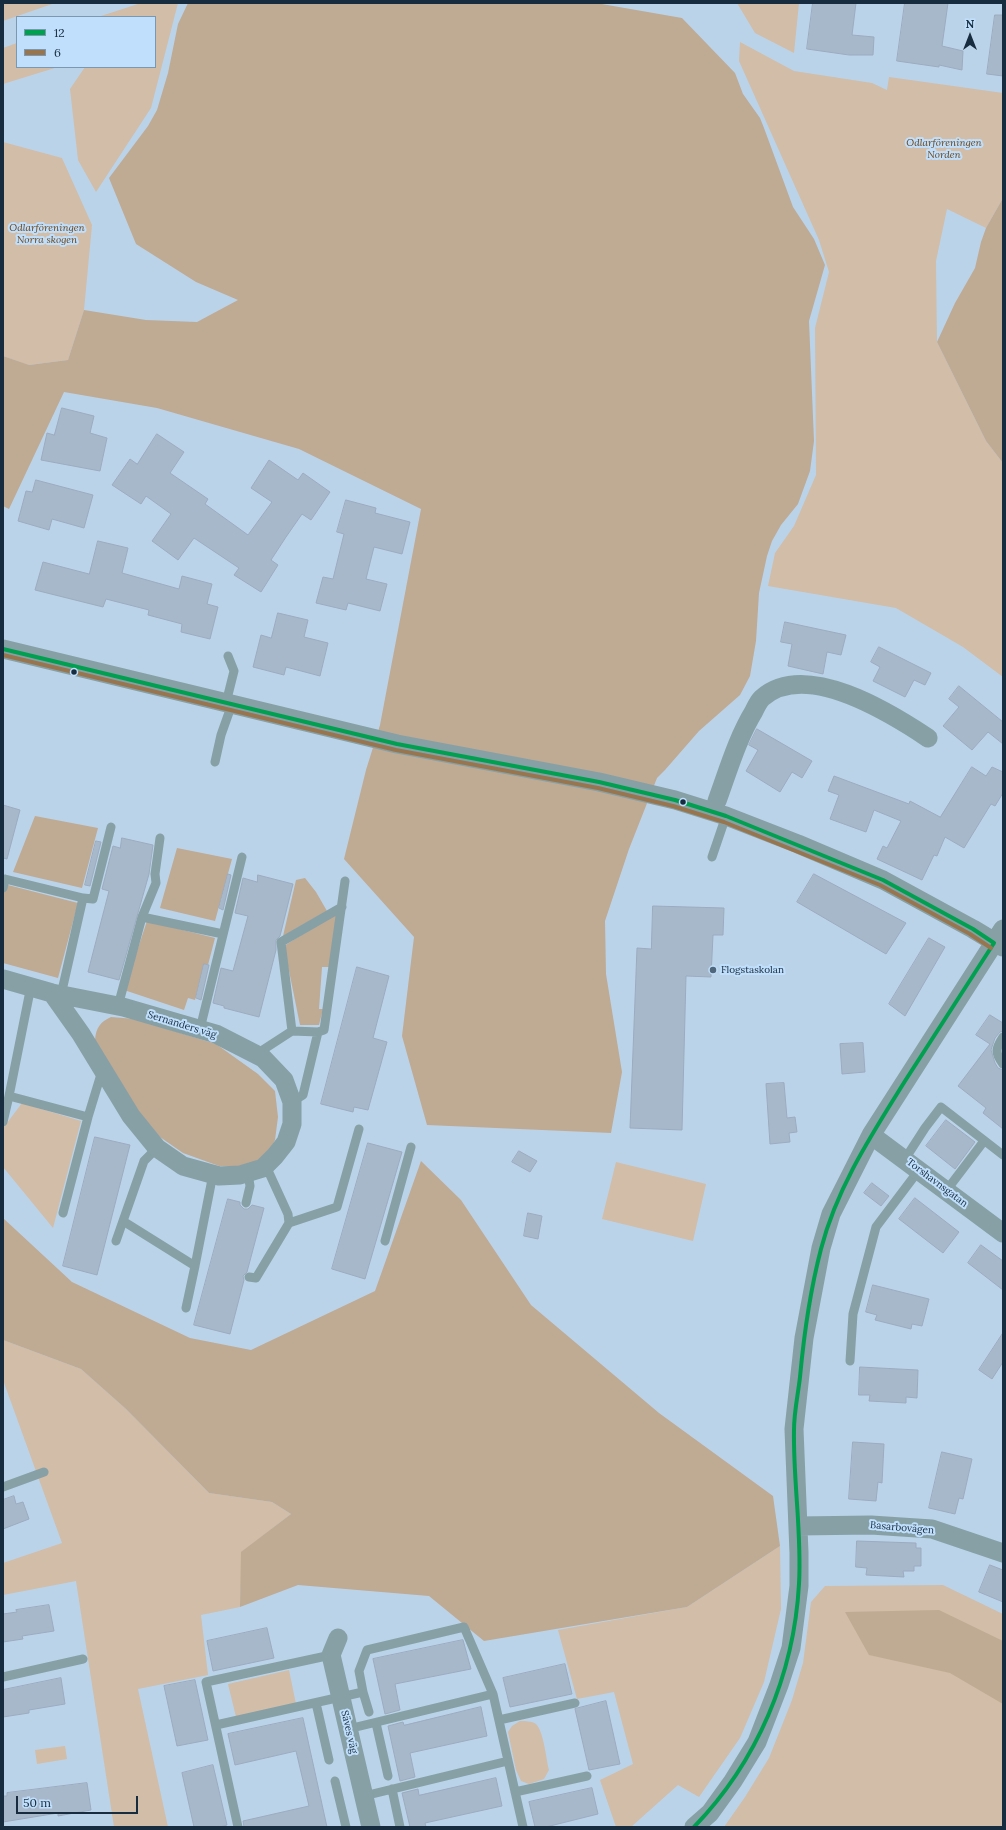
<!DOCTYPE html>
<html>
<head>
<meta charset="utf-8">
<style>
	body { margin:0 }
	#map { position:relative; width:1006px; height:1830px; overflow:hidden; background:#bbd3e8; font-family:Lora,serif }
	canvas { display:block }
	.frame { position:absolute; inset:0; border:4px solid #172c3e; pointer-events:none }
	.legend { position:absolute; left:16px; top:16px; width:140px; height:52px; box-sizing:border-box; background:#c0dffc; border:1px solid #7c97b0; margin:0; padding:5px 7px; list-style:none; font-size:12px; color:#172c3e }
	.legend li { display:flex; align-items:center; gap:8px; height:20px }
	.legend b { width:20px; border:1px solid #7c97b0 }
	.north { position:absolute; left:950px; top:16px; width:40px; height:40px; -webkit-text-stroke:3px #c0dffc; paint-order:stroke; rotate:0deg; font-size:11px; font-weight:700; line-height:16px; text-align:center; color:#172c3e }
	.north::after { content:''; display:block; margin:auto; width:14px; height:18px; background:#172c3e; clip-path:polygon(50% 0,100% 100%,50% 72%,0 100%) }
	.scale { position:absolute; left:16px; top:1796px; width:122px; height:18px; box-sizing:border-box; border:2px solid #172c3e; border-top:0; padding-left:5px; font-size:12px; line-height:14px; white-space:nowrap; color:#172c3e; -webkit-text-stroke:3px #c0dffc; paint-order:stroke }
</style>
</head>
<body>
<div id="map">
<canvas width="1006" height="1830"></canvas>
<div class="frame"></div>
<ul class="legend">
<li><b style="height:5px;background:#01a050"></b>12</li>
<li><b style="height:5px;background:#97764f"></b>6</li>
</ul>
<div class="north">N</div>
<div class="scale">50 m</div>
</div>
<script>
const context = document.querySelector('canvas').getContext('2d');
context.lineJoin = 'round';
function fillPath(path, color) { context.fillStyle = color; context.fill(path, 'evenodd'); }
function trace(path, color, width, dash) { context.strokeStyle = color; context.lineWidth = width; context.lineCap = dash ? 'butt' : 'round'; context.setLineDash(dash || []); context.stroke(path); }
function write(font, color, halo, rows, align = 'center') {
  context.font = font + ' Lora,serif'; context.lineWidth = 4; context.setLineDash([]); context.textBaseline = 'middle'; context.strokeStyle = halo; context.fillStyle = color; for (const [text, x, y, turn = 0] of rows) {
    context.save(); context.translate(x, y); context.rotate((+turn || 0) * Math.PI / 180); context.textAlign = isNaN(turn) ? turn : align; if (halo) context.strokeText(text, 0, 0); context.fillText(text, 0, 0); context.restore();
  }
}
const green = new Path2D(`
	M3,3H55L3,21Z
	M141,3H178L151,108L96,192L78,160L70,89L85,67H155V17H98Z
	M737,3H799L794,53L755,33Z
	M740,42L794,71L872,83L887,90L889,77L1003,93V198L986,228L947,209L936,261L937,342L986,441L1003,463V677L963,647L896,608L768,586L775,553L794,526L816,475L815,328L829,272L819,240L739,61Z
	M17,43V67H58L3,84V48Z
	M3,142L62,158L92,225L84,310L68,360L28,365L3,356Z
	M22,1103L81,1121L53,1228L3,1167L4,1127Z
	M616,1162L706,1184L693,1241L602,1219Z
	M3,1340L81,1369L126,1409L209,1493L272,1502L291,1514L242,1552L240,1607L201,1615L208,1675L138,1689L168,1827H114L76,1581L3,1595V1563L62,1543L3,1380Z
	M780,1546L781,1609L764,1682L740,1738L699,1797L678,1785L631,1827H616L600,1780L633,1764L614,1692L577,1699L558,1630L687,1607Z
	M943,1585L1003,1614V1827H724L745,1797L769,1758L792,1700L803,1663L811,1602L825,1586Z
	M289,1670L296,1704L236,1717L228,1684Z
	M520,1721C525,1721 532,1721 536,1724C544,1732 546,1759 549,1770L544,1779L529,1784L521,1781L516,1770L508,1732L512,1726Z
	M65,1746L67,1759L37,1764L35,1750Z`);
const forest = new Path2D(`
	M188,3H596L682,18L735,73L743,94L760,118L764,128L793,207L814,239L825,265L809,321L814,441L810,471L798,504L781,525L772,541L767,556L759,593L756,641L750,676L740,695L699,731L665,770L657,778L629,849L605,921L606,974L622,1072L611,1133L427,1125L402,1036L414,937L344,859L366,770L380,725L421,509L299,449L157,408L64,392L9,509L3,506V356L29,365L68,360L84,310L146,320L197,322L238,300L196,282L136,244L109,178L148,126L157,110L168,73L178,24Z
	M1003,198V463L986,441L937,342L955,303L975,268L981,242L986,228Z
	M35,816L98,828L82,888L13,872Z
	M177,848L232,859L215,921L160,908Z
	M305,878L316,892L327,911L283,936L296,880Z
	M4,884L78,903L58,978L3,963Z
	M339,911L330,967H322L319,1009H323L319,1025H300L284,946Z
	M147,921L215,938L208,965L204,964L195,1000L188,998L184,1010L124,990Z
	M111,1017L135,1019L216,1044L258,1074L275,1091L278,1117L275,1140L270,1150L256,1162L239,1166H219L183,1153L160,1137L139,1112L95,1040C96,1028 100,1022 111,1017Z
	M421,1161L461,1200L531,1305L659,1413L773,1496L780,1546L687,1607L484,1641L429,1596L298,1585L240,1607L241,1552L291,1514L272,1502L209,1493L126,1409L81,1369L3,1340V1218L72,1282L190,1338L251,1350L375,1291Z
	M939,1610L1003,1641V1704L950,1673L869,1655L845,1612Z`);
const building = new Path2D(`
	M813,3H856L852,35L874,37L873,55H849L807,49Z
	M905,3H948L942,46L963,51L962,70L939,65V67L897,61Z
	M995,15H1003V76L987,74Z
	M62,408L94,416L90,433L107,438L100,471L41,460L47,433L54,435Z
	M157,434L184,452L170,473L208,499L205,504L248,535L272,502L251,488L269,460L298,480L303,473L330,492L311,520L302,514L286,537L271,560L278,565L261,592L234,575L239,568L194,538L178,560L152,541L171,514L146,496L141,504L112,485L130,459L137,464Z
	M36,480L93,495L84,528L52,519L49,530L18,521L26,491L32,492Z
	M346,500L376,508L375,513L410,522L402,554L374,547L366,579L387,584L380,611L348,603L346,610L316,603L323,577L333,579L344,534L337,532Z
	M98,541L128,548L122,573L179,589L182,576L212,584L207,604L218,607L210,639L181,632L182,624L148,615L149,610L106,599L103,607L35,590L43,562L89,574Z
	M278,613L308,620L304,637L328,643L320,676L286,667L284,675L253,667L261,635L271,638Z
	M785,622L846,635L841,655L827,652L823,674L788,666L792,644L781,642Z
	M879,647L931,673L925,685L914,680L905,697L873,681L880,667L871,662Z
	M959,686L1003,722V744L988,732L972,750L943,726L959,707L949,699Z
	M757,729L812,761L802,778L792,772L780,792L746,771L758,750L749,745Z
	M972,767L986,776L992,767L1003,772V793L995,806L991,804L964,848L945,837L937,856L934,855L922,880L877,859L883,846L887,848L901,821L874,810L866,832L830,819L839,795L828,791L834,776L909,804L910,801L940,817Z
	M3,805L20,810L7,859L3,858Z
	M122,838L153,845L149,874L119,980L88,972L109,891L102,889L113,846L120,848Z
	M96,841L101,842L90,886L85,885Z
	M228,874L231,875L223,910L219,908Z
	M814,874L906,923L886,954L797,902Z
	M258,875L293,884L280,936L276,940V950L259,1017L224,1008V1006L213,1003L221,968L233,971L248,916L235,913L243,878L257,882Z
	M653,906L724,908L723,935H713L711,977L686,976L682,1130L630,1128L637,948L651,949Z
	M929,938L945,947L905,1016L889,1004Z
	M204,964L209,965L201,1000L196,998Z
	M357,967L389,976L373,1038L387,1042L368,1110L354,1107L353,1112L321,1104Z
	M990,1015L1003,1023V1031L1000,1032L995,1038L991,1050L995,1063L998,1068L1003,1070V1129L983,1113L986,1108L958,1086L990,1044L976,1035Z
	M863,1043L865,1072L842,1074L840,1044Z
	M784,1083L787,1118L795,1117L797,1132L789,1133L790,1142L770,1144L766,1084Z
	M946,1120L975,1142L955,1169L926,1146Z
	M95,1137L130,1145L97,1275L63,1266Z
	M368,1143L402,1152L365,1279L332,1269Z
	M519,1151L537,1161L530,1172L512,1162Z
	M872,1183L889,1196L881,1206L864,1193Z
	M915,1198L959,1232L943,1253L899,1219Z
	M228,1199L240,1202V1205L244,1209H248L252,1205L264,1208L247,1272L243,1276L244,1280L230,1334L194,1325Z
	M528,1213L542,1216L538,1239L524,1236Z
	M981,1245L1003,1261V1290L968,1263Z
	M873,1285L929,1299L922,1326L912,1324L911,1329L875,1320L877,1315L866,1312Z
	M1003,1333V1362L992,1379L979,1370Z
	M860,1367L918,1370L917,1398L906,1397V1403L869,1401L870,1395H859Z
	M853,1442L884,1444L882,1483L878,1482L876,1501L849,1499Z
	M942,1452L972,1459L963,1499L959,1498L955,1514L929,1508Z
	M14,1496L16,1504L23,1502L29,1519L3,1529V1500Z
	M857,1541L916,1543V1548H921V1566H914V1571H903L904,1577L866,1575L867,1568L856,1567Z
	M990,1565L1003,1570V1602L979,1592Z
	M49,1605L54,1631L22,1636L23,1639L3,1642V1614L17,1612L16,1610Z
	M267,1628L274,1658L213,1671L207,1641Z
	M463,1640L471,1669L395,1684L400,1710L385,1714L373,1659Z
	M565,1664L572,1694L510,1707L503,1678Z
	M61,1678L65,1704L29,1710V1713L3,1717V1690Z
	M195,1680L208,1740L177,1746L164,1686Z
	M606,1701L620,1764L589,1770L575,1709Z
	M481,1707L487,1736L410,1753L415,1777L400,1781L388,1726L403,1722L404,1725Z
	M303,1718L327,1827H244L243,1821L309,1806L296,1751L235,1765L228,1734Z
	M213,1765L227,1825L220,1827H194L182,1773Z
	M496,1778L502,1806L425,1823L426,1827H410L402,1793L418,1789L419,1795Z
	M87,1783L91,1810L58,1816V1813L3,1822V1796H7V1793Z
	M592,1788L598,1814L546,1827H535L529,1802Z`);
const service = new Path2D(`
	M226,703L234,671L228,656
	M215,762L221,735L232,704
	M712,857L726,816
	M3,888L5,879L83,898L61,995
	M83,898L93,899L111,827
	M142,917L223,934
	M31,986L9,1096L88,1117L102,1071
	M118,1006L142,917L156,883L155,874L160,838
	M200,1029L242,857
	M292,1031L281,942L342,907
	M1003,1037C995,1049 995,1053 1003,1064
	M255,1055L292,1031L318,1032
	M292,1102L303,1095L318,1032L324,1030L345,881
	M3,1122L9,1096
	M905,1159L925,1128L941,1107L1003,1155
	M946,1191L984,1141
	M246,1203L250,1186L248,1173
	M63,1213L88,1117
	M123,1221L195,1266L213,1174
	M289,1223L337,1207L359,1129
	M116,1241L144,1161L157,1148
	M385,1241L411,1147
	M249,1277L256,1278L289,1223L288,1214L266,1166
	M186,1308L195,1266
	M850,1361L853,1314L876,1227L919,1170
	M3,1487L44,1472
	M3,1677L83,1659
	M363,1692L369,1712
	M316,1703L329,1760
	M499,1720L575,1703
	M376,1723L388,1776
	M216,1725L363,1692L359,1671L367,1650L464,1627L493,1694L523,1827
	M348,1729L493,1694
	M335,1781L346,1827
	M392,1789L400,1827
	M515,1792L587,1776
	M364,1796L508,1761
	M238,1827L206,1682L331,1655`);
const minor = new Path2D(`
	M3,649L397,744L599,782L675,800L726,816L798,844L883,880L973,929L1003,947
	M717,801C728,771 737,739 754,711C756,707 758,702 762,698C805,660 889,712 928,738
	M3,979L52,993L123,1007L216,1034L263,1058L284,1080L292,1102V1124L286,1142L275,1156L263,1168L240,1175L219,1176L183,1166L157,1148L131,1116L81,1034L52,993
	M871,1135L1003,1233
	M798,1526L871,1525L932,1529L1003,1553
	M338,1638L331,1655L371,1827
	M694,1827L710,1813L733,1781L757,1742L779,1685L791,1648L799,1586V1553L794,1429L804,1338L821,1248L831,1214L871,1135L1003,929`);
const bus1 = new Path2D(`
	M3,649L397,744L599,782L675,800L726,816L883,880L973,929L994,943
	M694,1827C757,1762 794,1675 799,1584C802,1533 793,1481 794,1430C794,1412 798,1395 800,1377C804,1334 810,1291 821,1249C837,1187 872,1134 905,1081C935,1035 964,989 994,943`);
const bus2 = new Path2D(`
	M3,655L396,750L598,788L673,806L724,822L880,885L970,934L991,948`);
const markers = [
	[74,672,3.5,"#172c3e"],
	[683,802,3.5,"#172c3e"],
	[713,970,4,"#50667a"]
];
const parkNames = [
	["Odlarföreningen",944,143],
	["Norden",944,155],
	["Odlarföreningen",47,228],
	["Norra skogen",47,240]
];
const poiNames = [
	["Flogstaskolan",721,970]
];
const streetNames = [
	["Sernanders väg",182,1025,17],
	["Torshavnsgatan",937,1183,37],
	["Basarbovägen",902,1528,5],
	["Säves väg",349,1732,77]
];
fillPath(green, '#d1bda8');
fillPath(forest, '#bfaa93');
fillPath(building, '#a8b8cb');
trace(building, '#9cabbf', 1);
trace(service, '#86a0a6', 9);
trace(minor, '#86a0a6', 19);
trace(bus1, '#01a050', 4);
trace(bus2, '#97764f', 4);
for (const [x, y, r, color] of markers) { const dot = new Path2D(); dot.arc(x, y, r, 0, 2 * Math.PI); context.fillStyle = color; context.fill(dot); trace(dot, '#c0dffc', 1.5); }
write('italic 10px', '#6d4518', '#c0dffc', parkNames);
write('10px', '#172c3e', '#c0dffc', poiNames, 'left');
write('10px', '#172c3e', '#c0dffc', streetNames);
</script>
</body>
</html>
